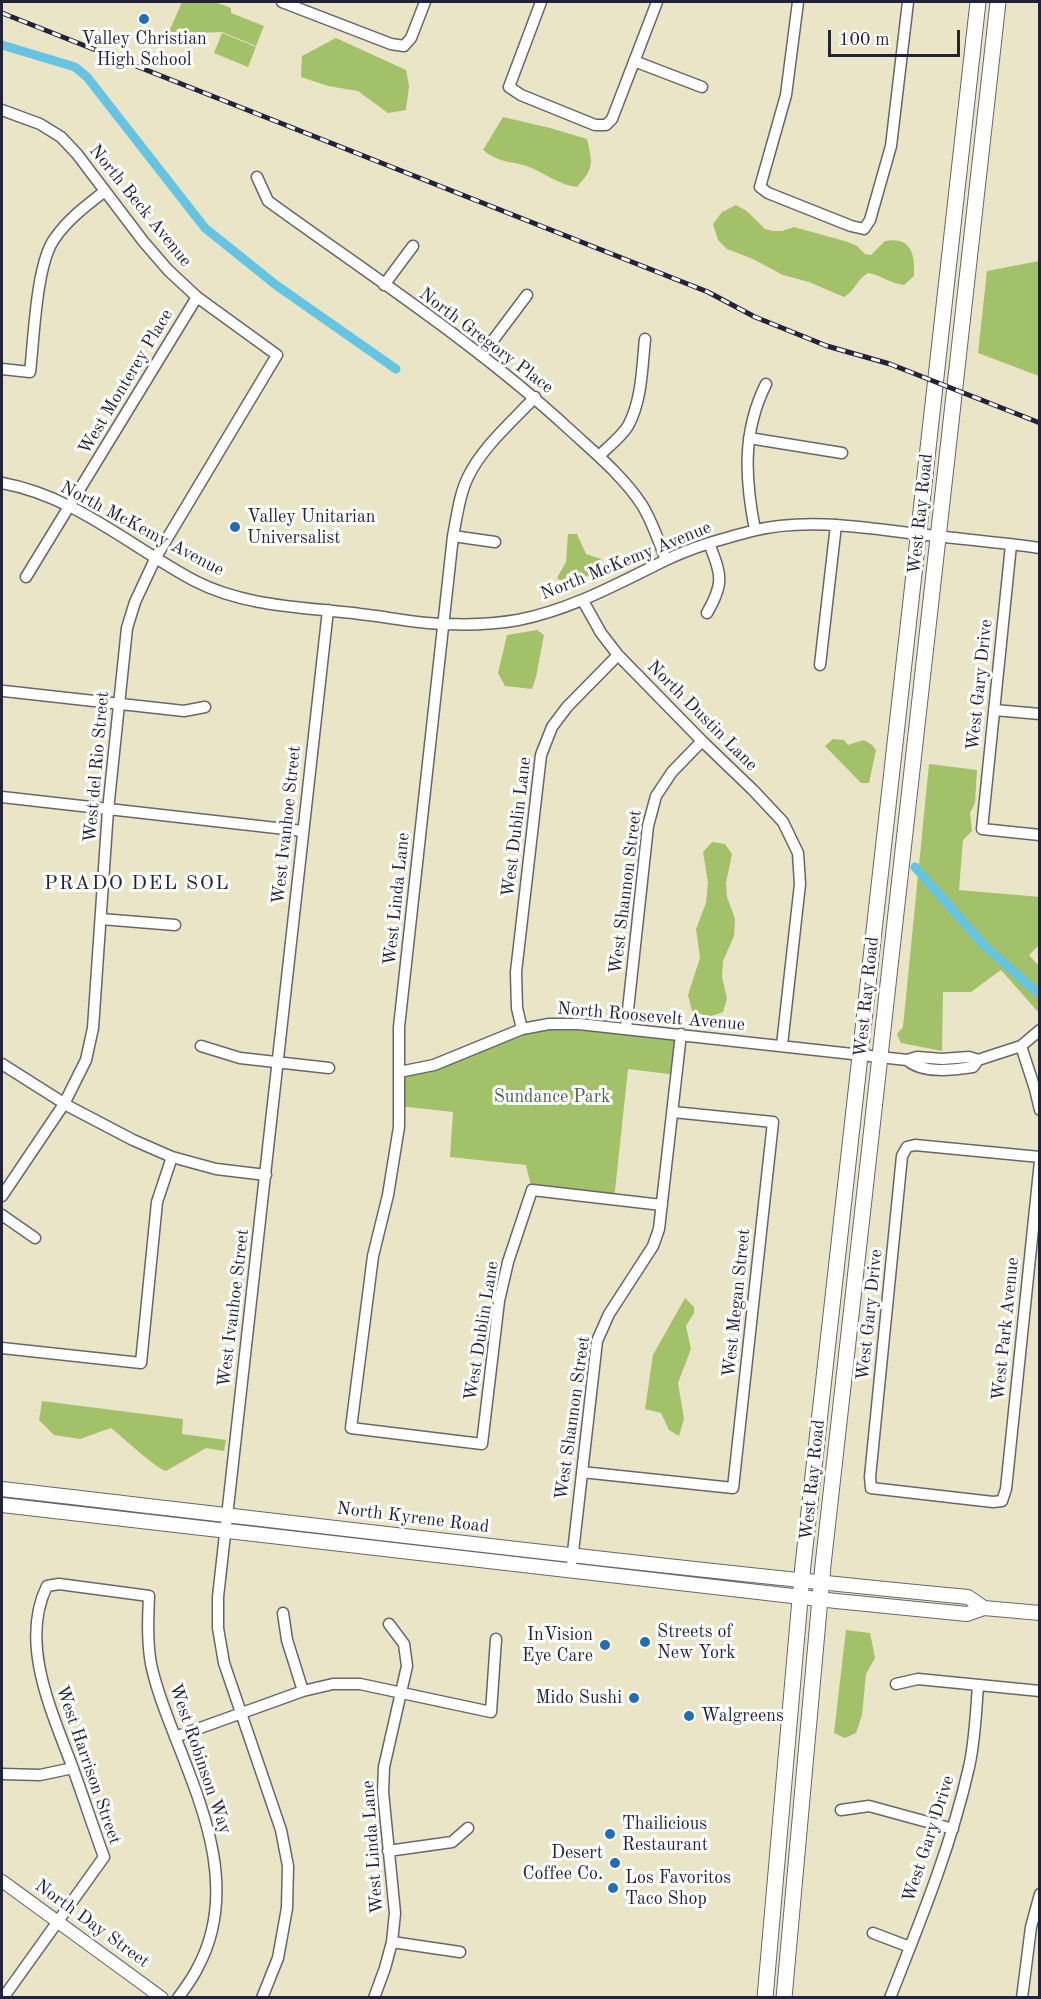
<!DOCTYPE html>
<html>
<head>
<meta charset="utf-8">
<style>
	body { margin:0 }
	#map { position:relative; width:1041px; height:1999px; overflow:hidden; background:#ebe5c7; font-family:"Old Standard TT",serif }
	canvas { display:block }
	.frame { position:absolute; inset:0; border:3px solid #22223b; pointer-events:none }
	.scale { position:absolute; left:828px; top:30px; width:132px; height:27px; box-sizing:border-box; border:3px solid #22223b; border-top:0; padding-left:8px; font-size:18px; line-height:21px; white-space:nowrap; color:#22223b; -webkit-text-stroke:4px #fff; paint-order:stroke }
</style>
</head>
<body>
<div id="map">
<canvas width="1041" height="1999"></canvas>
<div class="frame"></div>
<div class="scale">100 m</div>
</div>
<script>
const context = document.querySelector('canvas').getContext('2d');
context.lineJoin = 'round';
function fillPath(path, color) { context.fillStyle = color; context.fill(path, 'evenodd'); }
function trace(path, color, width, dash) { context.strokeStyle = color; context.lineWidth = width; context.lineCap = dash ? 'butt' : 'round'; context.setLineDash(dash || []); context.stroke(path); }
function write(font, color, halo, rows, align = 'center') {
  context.font = font + ' "Old Standard TT",serif'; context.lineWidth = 6; context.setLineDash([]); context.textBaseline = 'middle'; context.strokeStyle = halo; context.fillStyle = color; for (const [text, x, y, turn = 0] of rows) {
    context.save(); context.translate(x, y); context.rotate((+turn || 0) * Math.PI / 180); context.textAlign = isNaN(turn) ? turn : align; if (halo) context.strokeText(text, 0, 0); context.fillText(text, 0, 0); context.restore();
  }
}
const green = new Path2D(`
	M182,2H215L231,8V13L264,26L256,46L222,32L168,34Z
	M222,33L256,47L248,67L214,53Z
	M336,38L406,70L409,86L406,110L388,113L358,91L328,86L301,77L302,56Z
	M503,117L550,128L587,139C593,164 594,168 577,187C558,184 549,176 532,168C513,160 502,165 483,150Z
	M736,205L748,212L765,229L773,231H782L794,227L848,242L857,246L865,254L871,255L885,241C912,236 915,255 914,276L904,285C891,284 881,275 868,273C856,280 856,290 844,297L809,282L783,275L753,259L727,249L718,240L713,224L722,212Z
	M1039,261H1040L1039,376L978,353L987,271Z
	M568,534H577L586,554L601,559L603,568L567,586L557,578L566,562Z
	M537,630L544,635L536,677L532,689L505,686L498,673L507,635Z
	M833,739L844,740L848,745L864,740L872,745L876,750L869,783H861L825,746Z
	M929,764L977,770L975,803L970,813L972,831L963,840L959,890L1040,897L1039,945L1029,955L1039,966V1013L1001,970L971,992H943L942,1051L901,1043L897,1034L903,1027Z
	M712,842L725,844L732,854L726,883L727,897L735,919L734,936L723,961L722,977L727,999L723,1012L709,1017L692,1011L688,995L700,958L696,929L706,903L708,883L703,852Z
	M549,1024L681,1034L677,1075L628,1069L614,1200L532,1190L526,1165L450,1157L453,1112L399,1106V1072Z
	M685,1298L694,1307V1313L686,1326L691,1349L678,1383L684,1419L679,1436L669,1430L661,1413L645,1409L653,1355Z
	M42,1401L183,1419L182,1434L226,1440L224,1451L206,1448L166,1471C158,1470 121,1436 111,1428L80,1439L54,1435L39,1420Z
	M846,1630L870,1633L875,1658L866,1674L862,1715L856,1733L845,1738L834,1733Z`);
const canal = new Path2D(`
	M2,45L75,67L87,77L205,228L276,285L396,369
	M915,867L984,945L1040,995`);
const minor = new Path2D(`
	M282,2L391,44L404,46L411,38L425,2
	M541,2L509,87L521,95L595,125H606L612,119L657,2
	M798,2L786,95L760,187L768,193L851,226L864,229L870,220L891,146L908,2
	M634,61L702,87
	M2,110L40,124L61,137L77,154L143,241L168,270L197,297L277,355L156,557L135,602L127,628L108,810L93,1028L86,1060L64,1104L2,1196
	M257,177L268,201C370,275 477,344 570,430C595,453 623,476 642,505C652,521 659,542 666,560
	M384,285L413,246
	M482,355L527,295
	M2,369L30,372C34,339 36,263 55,238C68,219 87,205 105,191
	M535,397C512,422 483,446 468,477C459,495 457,517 453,536L399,1027V1127L388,1195L373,1256L351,1428L482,1444L499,1301L508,1262L532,1190L662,1205
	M749,438L842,453
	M599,456C608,447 621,437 628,426C642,400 642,368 645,339
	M2,483C75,496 131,547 195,581C245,607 305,607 360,614C389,617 418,624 447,624C470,625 495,624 518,620C570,610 617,584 664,561C692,547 722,539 752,531C811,516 877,530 936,536C971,540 1005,543 1040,548
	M755,530C745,479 742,432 766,384
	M453,536L495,542
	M1011,545L982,829L1040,835
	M26,577L197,297
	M583,601L601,633L618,655L702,741L753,790L783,822L798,853L800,884L782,1045
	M707,613C725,582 721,575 709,543
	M820,665L836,525
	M4,691L184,711L205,707
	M994,710L1040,714
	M2,797L303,831
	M101,919L175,925
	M626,1028L648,826L656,796L672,772L702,741
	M522,1029L517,1008L516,972L541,755L552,727L567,707L618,655
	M201,1046L240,1058L329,1068
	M1021,1046L1035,1089L1040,1110
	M907,1060C923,1074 953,1070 973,1067L978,1060
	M2,1064L70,1107L133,1140L172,1157L216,1169L266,1175
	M399,1072L434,1065L522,1029L549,1024H579L907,1060L917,1057L942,1059L969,1057L978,1060L1021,1046L1040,1030
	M1040,1157L915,1145L907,1147L902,1156L870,1477L871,1488L993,1502L1002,1501L1006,1489L1040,1161
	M2,1215L35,1238
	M2,1348L141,1363L157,1202L172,1157
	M582,1472L733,1488L773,1122L673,1112
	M572,1561L597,1341L609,1314L653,1246L659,1229L681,1034
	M283,1613L287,1640L303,1691
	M896,1684L918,1679L1040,1691
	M175,1737L303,1691L333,1684H360L491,1712L496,1639
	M2,1774L40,1775L73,1768
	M841,1810L869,1806L953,1829
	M388,1851L452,1842L468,1828
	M873,1933L910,1947
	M392,1942L460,1952
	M3,1998L104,1857C93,1827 83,1796 72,1766C52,1712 19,1643 47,1586L59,1584L149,1596C148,1619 147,1641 151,1664C156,1688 165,1711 174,1734C203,1808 239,1890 198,1967C193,1978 185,1988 178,1998
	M262,1998L278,1958L287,1908L288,1866L281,1830L224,1663L218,1628V1597L328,610
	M374,1998L385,1968L392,1942L395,1913L383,1792L384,1767L407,1666L404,1644L389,1624
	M890,1998C920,1922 951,1847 969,1767C975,1741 976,1712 978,1685
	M1022,1998L1031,1927L1040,1894`);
const tertiary = new Path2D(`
	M2,1881L162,1998`);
const secondary = new Path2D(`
	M2,1489C324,1526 645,1566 968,1597L984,1608
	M2,1505L836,1601L967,1614L984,1608L1040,1613`);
const primary = new Path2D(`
	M765,1998L803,1565L978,2
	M784,1998L823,1565L998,2`);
const rail = new Path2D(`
	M2,13L708,292L755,317L827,346L890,364L1040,423`);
const markers = [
	[144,19,6,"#1f6fb2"],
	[235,527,6,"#1f6fb2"],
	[645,1642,6,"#1f6fb2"],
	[605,1645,6,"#1f6fb2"],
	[634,1698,6,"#1f6fb2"],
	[689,1716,6,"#1f6fb2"],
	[610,1834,6,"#1f6fb2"],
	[615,1863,6,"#1f6fb2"],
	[613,1888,6,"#1f6fb2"]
];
const poiNames = [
	["Valley Christian",144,39,"center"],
	["High School",144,60,"center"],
	["Valley Unitarian",247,517],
	["Universalist",247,538],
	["Streets of",657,1632],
	["New York",657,1653],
	["InVision",593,1635,"right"],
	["Eye Care",593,1656,"right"],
	["Mido Sushi",622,1698,"right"],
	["Walgreens",701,1716],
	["Thailicious",622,1824],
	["Restaurant",622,1845],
	["Desert",603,1853,"right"],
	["Coffee Co.",603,1874,"right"],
	["Los Favoritos",625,1878],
	["Taco Shop",625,1899]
];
const streetNames = [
	["North Beck Avenue",140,206,51],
	["North Gregory Place",486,341,37],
	["West Monterey Place",126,382,-59],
	["West Ray Road",921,514,-84],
	["North McKemy Avenue",142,529,28],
	["North McKemy Avenue",626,561,-22],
	["West Gary Drive",980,685,-84],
	["North Dustin Lane",702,716,45],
	["West del Rio Street",97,767,-85],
	["West Ivanhoe Street",287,825,-84],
	["West Dublin Lane",517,827,-83],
	["West Shannon Street",626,892,-83],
	["West Linda Lane",397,899,-84],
	["West Ray Road",867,997,-84],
	["North Roosevelt Avenue",651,1017,5],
	["West Megan Street",737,1303,-84],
	["West Ivanhoe Street",234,1308,-83],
	["West Gary Drive",870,1315,-84],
	["West Park Avenue",1006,1329,-84],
	["West Dublin Lane",482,1331,-81],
	["West Shannon Street",573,1418,-82],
	["West Ray Road",813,1480,-84],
	["North Kyrene Road",413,1518,7],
	["West Robinson Way",200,1759,71],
	["West Harrison Street",88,1765,71],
	["West Gary Drive",929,1839,-72],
	["West Linda Lane",373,1847,-94],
	["North Day Street",92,1924,36]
];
const parkNames = [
	["Sundance Park",552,1097]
];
const neighbourhoodNames = [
	["PRADO DEL SOL",137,884]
];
fillPath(green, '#a3c169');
trace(canal, '#64c4e2', 9);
trace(minor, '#68666c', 13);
trace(tertiary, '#68666c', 14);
trace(secondary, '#68666c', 16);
trace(primary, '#68666c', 17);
trace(minor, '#fff', 10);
trace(tertiary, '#fff', 12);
trace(secondary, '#fff', 14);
trace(primary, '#fff', 15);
trace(rail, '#22223b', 5);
trace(rail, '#fff', 3, [9]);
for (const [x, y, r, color] of markers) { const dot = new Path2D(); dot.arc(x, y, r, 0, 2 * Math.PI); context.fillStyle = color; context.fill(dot); trace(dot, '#fff', 2); }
write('18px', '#22223b', '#fff', poiNames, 'left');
write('18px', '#22223b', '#fff', streetNames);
write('18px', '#4f5a4b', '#fff', parkNames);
context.letterSpacing = '1.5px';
write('20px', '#22223b', '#fff', neighbourhoodNames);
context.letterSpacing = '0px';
</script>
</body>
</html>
